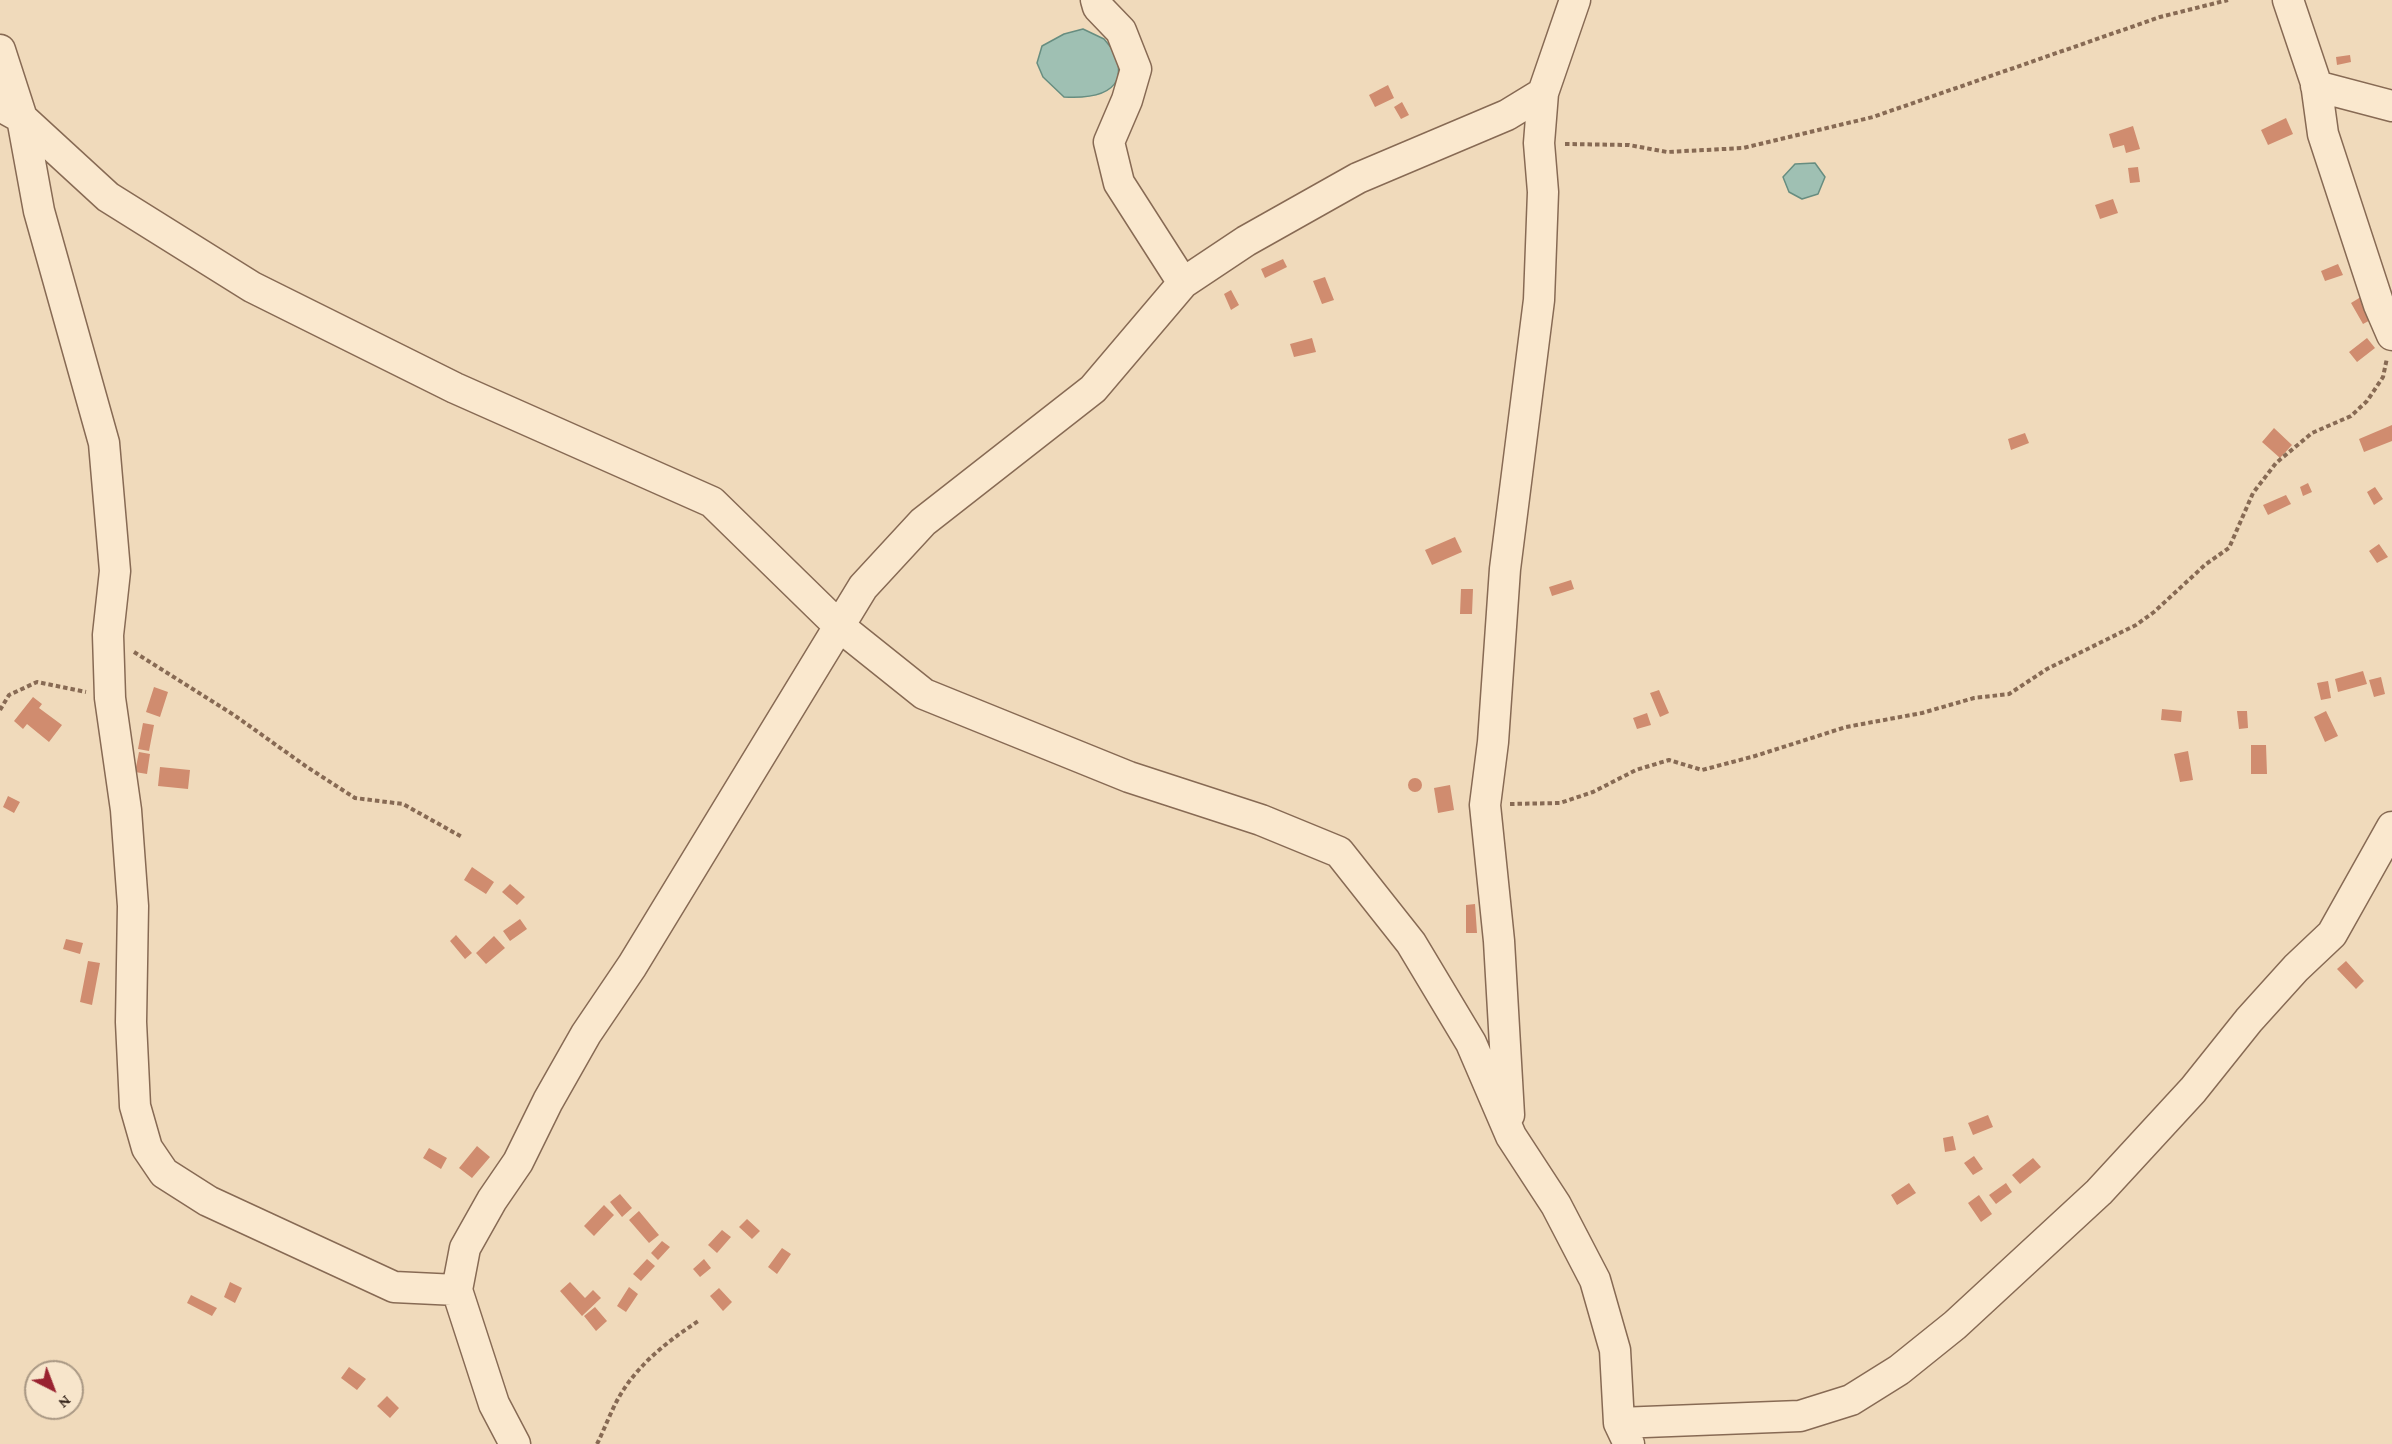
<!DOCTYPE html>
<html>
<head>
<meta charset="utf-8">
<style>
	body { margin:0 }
	#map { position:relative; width:2392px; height:1444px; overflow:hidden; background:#f0dabb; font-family:"Crimson Pro",serif }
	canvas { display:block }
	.north { position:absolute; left:24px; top:1360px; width:60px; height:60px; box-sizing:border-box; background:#f7e5cb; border:2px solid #a99884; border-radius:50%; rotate:138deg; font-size:16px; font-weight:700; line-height:24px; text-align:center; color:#35241a }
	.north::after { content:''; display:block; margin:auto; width:21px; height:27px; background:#992230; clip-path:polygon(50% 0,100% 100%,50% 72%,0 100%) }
</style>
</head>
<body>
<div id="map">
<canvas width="2392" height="1444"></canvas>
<div class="north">N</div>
</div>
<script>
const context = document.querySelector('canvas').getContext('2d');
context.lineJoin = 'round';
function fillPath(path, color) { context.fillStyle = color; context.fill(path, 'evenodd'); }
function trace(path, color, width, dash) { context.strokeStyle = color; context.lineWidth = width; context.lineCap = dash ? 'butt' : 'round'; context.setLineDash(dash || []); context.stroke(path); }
const water = new Path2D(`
	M1083,29L1104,39L1118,56C1118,63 1120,74 1117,80C1108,98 1081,98 1064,97L1043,77L1037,63L1042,46L1064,34Z
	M1815,163L1825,177L1818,194L1802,199L1789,192L1783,177L1795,164Z`);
const building = new Path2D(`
	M2350,55L2351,62L2337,65L2336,57Z
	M1388,85L1394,98L1375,107L1369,95Z
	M1402,102L1409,115L1401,119L1394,107Z
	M2286,118L2293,134L2268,145L2261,130Z
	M2133,126L2140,149L2126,153L2124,145L2113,148L2109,134Z
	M2138,167L2140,182L2130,183L2128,168Z
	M2113,199L2118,213L2100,219L2095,205Z
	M1283,259L1287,267L1265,278L1261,269Z
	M2338,264L2343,275L2325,281L2321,271Z
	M1325,277L1334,300L1322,304L1313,281Z
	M1231,290L1239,305L1231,310L1224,294Z
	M2364,295L2376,317L2363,324L2351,303Z
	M1312,338L1316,352L1294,357L1290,344Z
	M2367,338L2375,348L2357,362L2349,352Z
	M2392,425V441L2364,452L2359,439Z
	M2274,428L2292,445L2280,458L2262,442Z
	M2025,433L2029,443L2011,450L2008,439Z
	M2308,483L2312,492L2303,496L2300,487Z
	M2375,487L2383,499L2374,505L2367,492Z
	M2286,495L2291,504L2268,515L2263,505Z
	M1455,537L1462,552L1432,565L1425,550Z
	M2379,544L2388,557L2377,563L2369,551Z
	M1571,580L1574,589L1552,596L1549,587Z
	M1461,589H1473L1472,614H1460Z
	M2363,671L2367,684L2338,692L2335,679Z
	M2381,677L2385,694L2374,697L2369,680Z
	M2328,681L2331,698L2321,700L2317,683Z
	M154,687L168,692L160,717L146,712Z
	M1659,690L1669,713L1660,717L1650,693Z
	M33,697L42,704L39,708L62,725L49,742L27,724L23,729L14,721Z
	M2162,709L2182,711L2181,722L2161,720Z
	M2237,711H2247L2248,728L2239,729Z
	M2326,711L2338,736L2325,742L2314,717Z
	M1647,713L1651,725L1637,729L1633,718Z
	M143,723L154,725L149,751L138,749Z
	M2251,745H2266L2267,774H2251Z
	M2188,751L2193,780L2180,782L2174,754Z
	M139,752L150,754L147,774L135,772Z
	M160,767L190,770L188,789L158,786Z
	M1408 785a7 7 0 1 1 14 0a7 7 0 1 1-14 0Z
	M1450,785L1454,810L1438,813L1434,788Z
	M8,796L20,802L14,813L3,807Z
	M472,867L494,882L486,894L464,880Z
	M510,884L525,897L517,905L502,892Z
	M1475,904L1477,933H1466V905Z
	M520,919L527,929L510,941L503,931Z
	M456,935L472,953L465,959L450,941Z
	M494,936L505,948L486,964L476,953Z
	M66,939L83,943L80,954L63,949Z
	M88,961L100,963L92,1005L80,1002Z
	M2346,961L2364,981L2356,989L2337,969Z
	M1988,1115L1993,1127L1973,1135L1968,1123Z
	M1953,1136L1956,1150L1945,1152L1943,1138Z
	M477,1146L490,1157L472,1178L459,1168Z
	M429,1148L447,1158L441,1169L423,1158Z
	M1974,1156L1983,1169L1973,1175L1964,1163Z
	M2033,1158L2041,1167L2020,1184L2012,1175Z
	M1909,1183L1916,1193L1897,1205L1891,1195Z
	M2006,1183L2012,1192L1996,1204L1989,1195Z
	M620,1194L632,1208L622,1217L610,1202Z
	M1979,1195L1992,1214L1981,1222L1968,1203Z
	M604,1205L614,1215L594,1236L584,1226Z
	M639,1211L659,1235L649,1243L629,1220Z
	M747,1219L760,1231L752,1239L739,1227Z
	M722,1230L731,1237L717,1253L708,1245Z
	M662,1241L670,1247L658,1260L651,1253Z
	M782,1248L791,1254L777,1274L768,1267Z
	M647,1259L655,1266L641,1281L633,1274Z
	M704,1259L711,1268L700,1277L693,1269Z
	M230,1282L242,1288L235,1303L224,1297Z
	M570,1282L585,1298L593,1290L601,1298L582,1316L560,1291Z
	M629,1287L638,1294L626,1312L617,1306Z
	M719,1288L732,1302L723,1311L710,1296Z
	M191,1295L217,1308L212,1316L187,1303Z
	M595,1307L607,1321L596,1331L584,1316Z
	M349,1367L366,1379L357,1390L341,1378Z
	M387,1396L399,1408L390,1418L377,1406Z`);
const path = new Path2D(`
	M1565,144L1629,145L1667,152L1743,148L1873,117L2160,17L2228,0
	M134,652L234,715L307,767L355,798L403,804L462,837
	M0,710L9,695L37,682L86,692
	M1510,804L1560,803L1593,792L1636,770L1669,760L1702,770L1755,756L1846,727L1922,713L1974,698L2009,694L2047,669L2136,625L2154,612L2206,564L2229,548L2253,493L2276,463L2312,433L2351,416L2367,401L2383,377L2387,358
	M597,1444C606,1426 613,1405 624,1389C643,1360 672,1338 700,1320`);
const minor = new Path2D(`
	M1096,0L1098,7L1121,31L1136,69L1127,100L1109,142L1119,183L1183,283
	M2288,0L2316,83L2323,134L2379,305L2392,335
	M0,50L22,118L0,106
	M2316,86L2392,106
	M22,118L108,197L252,287L455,388L712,502L839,626L924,694L1129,777L1261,820L1339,852L1411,943L1471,1043L1511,1136L1556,1205L1595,1280L1615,1350L1619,1423L1629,1444
	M22,118L39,211L104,443L115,571L108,635L110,698L126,810L133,906L131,1022L135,1106L147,1148L164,1173L208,1201L394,1287L457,1290
	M1509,1115L1499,941L1485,805L1493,742L1505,569L1539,300L1543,192L1539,143L1543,93L1575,0
	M1619,1423L1800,1416L1851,1400L1899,1370L1955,1325L2099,1192L2193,1090L2249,1020L2296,968L2332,934L2392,827
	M515,1444L494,1404L457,1290L465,1248L492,1200L518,1162L548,1101L586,1034L632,966L863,587L923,522L1093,389L1183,283L1246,241L1358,178L1507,115L1543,93`);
fillPath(water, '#9fc0b3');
trace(water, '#678d80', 1.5);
fillPath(building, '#d08c6f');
trace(minor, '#876a54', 33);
trace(path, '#876a54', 4, [4.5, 3]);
trace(minor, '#fae8ce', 30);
</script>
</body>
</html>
